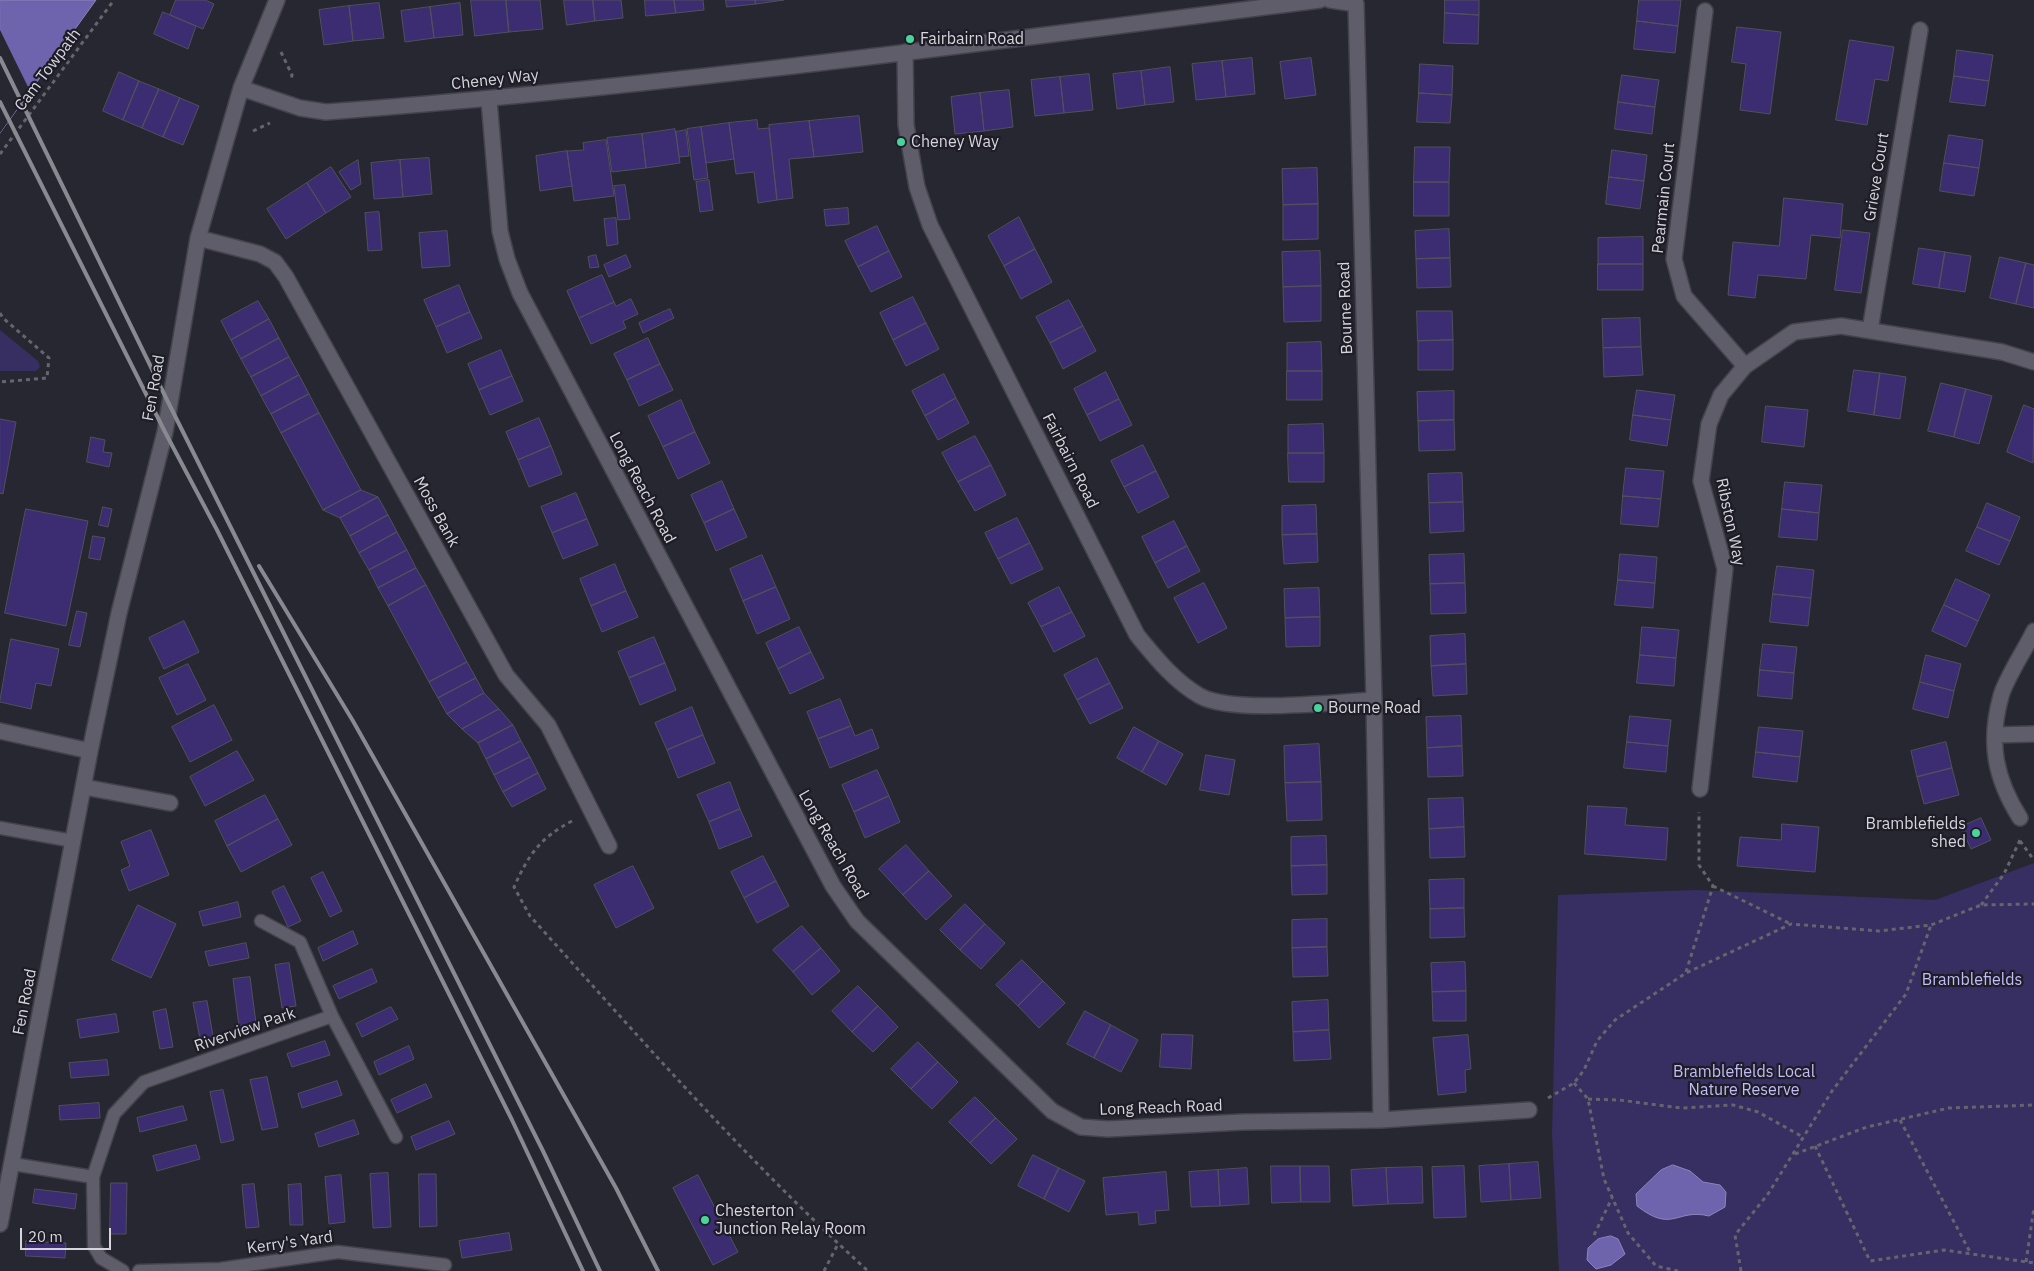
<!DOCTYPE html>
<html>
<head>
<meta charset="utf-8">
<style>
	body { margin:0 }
	#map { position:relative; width:2034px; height:1271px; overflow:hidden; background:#272731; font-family:"IBM Plex Sans",sans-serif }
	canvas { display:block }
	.scale { position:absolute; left:20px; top:1228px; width:91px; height:22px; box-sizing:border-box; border:2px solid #d6d5dc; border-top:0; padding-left:6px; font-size:15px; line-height:18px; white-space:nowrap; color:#d6d5dc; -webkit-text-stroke:4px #1e1d27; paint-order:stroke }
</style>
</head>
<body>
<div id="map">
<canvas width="2034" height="1271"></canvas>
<div class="scale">20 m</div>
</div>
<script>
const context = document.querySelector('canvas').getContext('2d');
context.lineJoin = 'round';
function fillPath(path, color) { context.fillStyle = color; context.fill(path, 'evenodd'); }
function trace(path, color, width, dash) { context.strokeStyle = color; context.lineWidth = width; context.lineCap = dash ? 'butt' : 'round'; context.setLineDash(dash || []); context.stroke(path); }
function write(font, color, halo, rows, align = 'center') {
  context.font = font + ' "IBM Plex Sans",sans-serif'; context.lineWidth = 4.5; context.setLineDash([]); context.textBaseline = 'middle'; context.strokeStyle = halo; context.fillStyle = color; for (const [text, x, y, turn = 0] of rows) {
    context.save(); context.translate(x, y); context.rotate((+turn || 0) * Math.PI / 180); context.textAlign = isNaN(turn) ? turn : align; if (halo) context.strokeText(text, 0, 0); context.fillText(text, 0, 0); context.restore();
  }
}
const green = new Path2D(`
	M0,330L38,361L40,367L36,371H0Z
	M2034,863V1271H1559L1552,1134L1558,895L1695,890L1935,900Z`);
const water = new Path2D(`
	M0,0H96L0,133Z
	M1673,1165L1690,1171L1703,1182L1720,1185L1726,1192L1725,1207L1709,1216C1676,1208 1673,1234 1637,1206L1636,1194L1661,1170Z
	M1611,1236L1618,1239L1625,1254L1611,1265L1596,1269L1587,1260L1588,1248L1598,1239Z`);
const pier = new Path2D(`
	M0,30L30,91L0,133Z`);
const building = new Path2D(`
	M176,0H205L214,4L203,29L170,15Z
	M471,0H506L509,32L475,36Z
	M506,0H540L543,29L509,32Z
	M564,0H593L595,21L567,25Z
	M593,0H621L623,18L595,21Z
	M645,0H674L676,13L646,16Z
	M674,0H703L704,10L676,13Z
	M726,0H755L756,4L727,7Z
	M755,0H784L756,4Z
	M1445,0H1479V15L1445,13Z
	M1639,0H1681L1678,26L1637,21Z
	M379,3L384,38L353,41L349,6Z
	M460,3L463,35L434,38L430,7Z
	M349,6L353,41L324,45L319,10Z
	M430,7L434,38L405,42L401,11Z
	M163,12L196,26L188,49L154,34Z
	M1445,13L1479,15L1478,44L1444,43Z
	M1637,21L1678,26L1675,53L1634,49Z
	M1737,27L1781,32L1770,114L1740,110L1746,64L1732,62Z
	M1850,40L1894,47L1888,81L1875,79L1867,125L1836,120Z
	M1957,50L1993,55L1989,81L1954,76Z
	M1252,58L1255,94L1226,97L1222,61Z
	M1311,58L1316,95L1285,99L1280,62Z
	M1222,61L1226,97L1196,100L1192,64Z
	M1420,64L1453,66L1452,95L1419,93Z
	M1170,67L1174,102L1145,105L1141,71Z
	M1141,71L1145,105L1117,109L1113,74Z
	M119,72L139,81L123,120L103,111Z
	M1089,74L1093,110L1064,113L1060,77Z
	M1622,75L1659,80L1655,107L1618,102Z
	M1954,76L1989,81L1985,106L1950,102Z
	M1060,77L1064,113L1035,116L1031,80Z
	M139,81L159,89L142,128L123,120Z
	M159,89L180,98L163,137L142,128Z
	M1009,90L1013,127L984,131L980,93Z
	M980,93L984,131L955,134L951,97Z
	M1419,93L1452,95L1450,123L1417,122Z
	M180,98L199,106L183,145L163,137Z
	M1618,102L1655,107L1652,134L1615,129Z
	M859,116L863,152L814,157L809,121Z
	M757,120L758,129L769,128L777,200L758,203L754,172L736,174L729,123Z
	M809,121L814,157L789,159L793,198L777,200L769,125Z
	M729,123L734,159L706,163L701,127Z
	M701,127L708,178L694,180L687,129Z
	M675,129L680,163L646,168L642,134Z
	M686,130L689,156L679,157L676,132Z
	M642,134L646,168L612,172L607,138Z
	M1949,135L1983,140L1979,168L1944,163Z
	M606,140L614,196L574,201L567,151L584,150L583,143Z
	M1415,147H1450L1449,182H1414Z
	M1612,150L1647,155L1644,181L1609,177Z
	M567,151L572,186L540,191L536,156Z
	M429,158L432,194L403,197L400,160Z
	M358,160L361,184L351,190L339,172Z
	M400,160L403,197L374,199L371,163Z
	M1944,163L1979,168L1974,196L1940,191Z
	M331,167L351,197L326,213L307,183Z
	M1317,168L1318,204L1283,205L1282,169Z
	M1609,177L1644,181L1640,209L1606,204Z
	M709,180L713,210L700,212L696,182Z
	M1414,182H1449V216H1414Z
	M307,183L326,213L286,239L267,209Z
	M625,185L630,219L618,220L614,186Z
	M1784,198L1843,204L1840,238L1811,235L1806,279L1758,275L1755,298L1728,295L1733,242L1779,246Z
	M1318,204V239L1283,240V205Z
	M848,208L849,224L826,226L824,210Z
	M379,212L382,250L368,251L365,213Z
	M1019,217L1035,249L1004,266L988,236Z
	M616,218L618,244L607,246L604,219Z
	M877,226L889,251L858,267L845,241Z
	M1449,229L1450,258L1416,259L1415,231Z
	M1843,230L1870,233L1861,293L1835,290Z
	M447,231L450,266L422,268L419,233Z
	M1643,237V264H1598V238Z
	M1919,248L1945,252L1939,288L1913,284Z
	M1035,249L1052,282L1021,299L1004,266Z
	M889,251L902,277L871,292L858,267Z
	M1320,251L1321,286L1283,287L1282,252Z
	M1945,252L1971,256L1965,292L1939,288Z
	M596,255L599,267L590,268L588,257Z
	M626,255L631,267L609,277L604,265Z
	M2000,257L2026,263L2016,304L1990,298Z
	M1450,258L1451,287L1417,288L1416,259Z
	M2026,263L2034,265V308L2016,304Z
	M1598,264H1643V290H1598Z
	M602,275L614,302L579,318L567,291Z
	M459,285L470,312L436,327L424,300Z
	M1321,286V321L1284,322L1283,287Z
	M913,297L926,323L893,340L880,313Z
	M631,299L638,314L623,321L626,328L591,344L579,318L614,302L616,306Z
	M1069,300L1083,326L1050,343L1036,317Z
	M258,301L269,319L231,340L221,321Z
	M670,309L674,318L643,333L639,323Z
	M1417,311H1452L1453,340L1418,341Z
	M470,312L482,338L447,353L436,327Z
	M1640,318L1641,347L1603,348L1602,319Z
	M269,319L279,338L241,359L231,340Z
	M926,323L939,349L906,366L893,340Z
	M1083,326L1096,351L1063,369L1050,343Z
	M279,338L289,357L251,377L241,359Z
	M648,338L660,364L627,380L614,354Z
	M1453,340V370H1418V341Z
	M1321,342L1322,371H1287V343Z
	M1641,347L1643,375L1604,377L1603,348Z
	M501,350L512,376L479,390L468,364Z
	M289,357L299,375L261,396L251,377Z
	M660,364L673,390L639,406L627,380Z
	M1854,370L1880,373L1874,415L1848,411Z
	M1287,371H1322V400H1287Z
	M1106,372L1119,399L1087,415L1074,389Z
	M1880,373L1906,377L1900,419L1874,415Z
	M944,374L956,398L925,416L912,391Z
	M299,375L309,394L271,414L261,396Z
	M512,376L523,401L490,415L479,390Z
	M1941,383L1966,389L1954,437L1928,431Z
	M1966,389L1992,396L1979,444L1954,437Z
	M1637,390L1675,395L1671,420L1633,415Z
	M1454,391V420L1418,421L1417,392Z
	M309,394L319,413L281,433L271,414Z
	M956,398L969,423L938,440L925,416Z
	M1119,399L1132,425L1100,441L1087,415Z
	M681,400L695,432L663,447L648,416Z
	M2024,405L2034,409L2033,463L2007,452Z
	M1766,406L1808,410L1804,447L1762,442Z
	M319,413L361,490L323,510L281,433Z
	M1633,415L1671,420L1667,446L1630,440Z
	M539,418L551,446L518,460L506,432Z
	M0,419L16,422L3,494L0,493Z
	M1454,420L1455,450L1419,451L1418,421Z
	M1323,424L1324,453H1288V425Z
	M695,432L710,463L678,479L663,447Z
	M975,436L991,465L958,482L942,453Z
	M91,437L105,440L103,452L112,453L109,467L87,462Z
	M1143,445L1156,471L1124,487L1111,461Z
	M551,446L562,474L529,487L518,460Z
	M1288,453H1324V482H1289Z
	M991,465L1006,495L975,511L958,482Z
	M1626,468L1664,471L1661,499L1623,496Z
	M1156,471L1169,497L1138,513L1124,487Z
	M1462,473L1463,502L1429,503L1428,474Z
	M722,481L734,509L704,523L691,495Z
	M1785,482L1822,485L1819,513L1782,509Z
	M361,490L378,497L340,518L323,510Z
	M576,493L587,519L552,533L541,507Z
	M1623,496L1661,499L1658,527L1621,524Z
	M378,497L388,515L350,536L340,518Z
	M1463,502L1464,531L1430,533L1429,503Z
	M1987,503L2020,517L2010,541L1977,527Z
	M1316,505L1317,534L1282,535V506Z
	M103,507L112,509L108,527L99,525Z
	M26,509L88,521L66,626L5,613Z
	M734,509L747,537L716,551L704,523Z
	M1782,509L1819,513L1817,540L1779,537Z
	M388,515L397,532L359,553L350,536Z
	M1017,518L1030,543L998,559L985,533Z
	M587,519L598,545L563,559L552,533Z
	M1174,521L1187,546L1155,563L1142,537Z
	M1977,527L2010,541L1999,565L1966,551Z
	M397,532L407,550L369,570L359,553Z
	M1317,534L1318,562L1284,564L1282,535Z
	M93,536L105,538L100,560L89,558Z
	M1030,543L1043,569L1011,584L998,559Z
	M1187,546L1200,571L1168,588L1155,563Z
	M407,550L416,568L378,588L369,570Z
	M1464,554L1465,583L1430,584L1429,555Z
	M1620,554L1657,557L1655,583L1618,580Z
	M762,555L776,587L743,601L730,569Z
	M615,564L626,591L591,606L580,579Z
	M1777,566L1814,570L1811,598L1773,594Z
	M416,568L426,585L388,606L378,588Z
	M1956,579L1990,595L1978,621L1944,605Z
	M1618,580L1655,583L1653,608L1615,605Z
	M1204,583L1227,628L1198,643L1174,598Z
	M1465,583L1466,613L1431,614L1430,584Z
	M426,585L467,662L429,682L388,606Z
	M776,587L790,619L757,634L743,601Z
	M1059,587L1072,612L1041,627L1028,603Z
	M1319,588L1320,617L1285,618L1284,589Z
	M626,591L638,617L602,632L591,606Z
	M1773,594L1811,598L1808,626L1770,622Z
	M1944,605L1978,621L1966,647L1932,631Z
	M77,611L87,613L80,647L69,645Z
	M1072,612L1085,636L1054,652L1041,627Z
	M1320,617V646L1286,647L1285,618Z
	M184,621L199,652L164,669L149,638Z
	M799,627L811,652L778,669L766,643Z
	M1642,627L1679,630L1676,658L1640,655Z
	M1465,634L1466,664L1431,666L1430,636Z
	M654,637L665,663L629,678L618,652Z
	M11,639L59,649L51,686L36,683L31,709L0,702Z
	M1763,644L1797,647L1794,673L1760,670Z
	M811,652L824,678L790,694L778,669Z
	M1640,655L1676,658L1674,686L1637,683Z
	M1926,655L1961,664L1954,691L1920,682Z
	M1097,658L1110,683L1077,700L1064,675Z
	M467,662L476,678L438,698L429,682Z
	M665,663L676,690L640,705L629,678Z
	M188,664L206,700L177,715L159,678Z
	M1466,664L1467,694L1433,696L1431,666Z
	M1760,670L1794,673L1792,699L1758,696Z
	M476,678L484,693L447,714L438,698Z
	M1920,682L1954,691L1948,718L1913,709Z
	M1110,683L1123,708L1090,724L1077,700Z
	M484,693L499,709L462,729L447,714Z
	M840,699L851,726L818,739L807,712Z
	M214,705L232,740L190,762L172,727Z
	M692,707L703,735L667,750L655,723Z
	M499,709L513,725L478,743L462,729Z
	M1461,716L1462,746L1427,748L1426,717Z
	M1630,716L1671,720L1668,746L1627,742Z
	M513,725L521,741L486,759L478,743Z
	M851,726L855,736L872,729L879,748L830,768L818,739Z
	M1134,727L1159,741L1142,772L1117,758Z
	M1759,727L1803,731L1800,757L1756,752Z
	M703,735L715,763L678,778L667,750Z
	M521,741L530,757L494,775L486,759Z
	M1159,741L1183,754L1166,785L1142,772Z
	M1627,742L1668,746L1666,772L1624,768Z
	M1946,742L1952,768L1917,777L1911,751Z
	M1319,744L1321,782L1285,783L1284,746Z
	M1462,746L1463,776L1428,777L1427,748Z
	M237,751L254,780L205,806L190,777Z
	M1756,752L1800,757L1797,782L1753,777Z
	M1206,755L1235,760L1229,795L1200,790Z
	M530,757L538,773L503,792L494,775Z
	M1952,768L1959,795L1924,804L1917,777Z
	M877,770L889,796L854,812L842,785Z
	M538,773L546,789L512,807L503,792Z
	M730,782L740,809L709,822L697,795Z
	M1321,782L1322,820L1287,821L1285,783Z
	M265,795L278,819L227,846L215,821Z
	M889,796L900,822L865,838L854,812Z
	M1463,798L1464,827L1429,829L1428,799Z
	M1588,806L1627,808L1625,825L1668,828L1666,860L1585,854Z
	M740,809L752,836L719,849L709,822Z
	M1981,818L1991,840L1971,849L1961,827Z
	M278,819L292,845L241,872L227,846Z
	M1782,824L1819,827L1815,872L1737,866L1740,837L1781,840Z
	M1464,827L1465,857L1430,858L1429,829Z
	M151,830L169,875L129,891L121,870L130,866L121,842Z
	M1326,836L1327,865L1291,866V837Z
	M906,845L929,871L903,895L879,869Z
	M763,856L776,881L744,898L731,872Z
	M1327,865V894L1292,895L1291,866Z
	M633,866L654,908L616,928L594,885Z
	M929,871L952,896L926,920L903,895Z
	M323,872L342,911L330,917L311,878Z
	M1464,879V908L1430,909L1429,880Z
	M776,881L789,906L757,923L744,898Z
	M284,886L301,921L288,927L272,892Z
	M238,902L241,917L203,926L199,912Z
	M965,904L985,924L960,950L940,930Z
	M138,905L176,924L151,978L112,960Z
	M1464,908L1465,937L1430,938V909Z
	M1327,919V947L1292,948V920Z
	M985,924L1005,943L981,969L960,950Z
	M802,926L821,948L793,972L773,950Z
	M353,931L358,944L323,961L318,948Z
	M246,943L249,958L209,966L205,952Z
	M1327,947L1328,976L1293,977L1292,948Z
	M821,948L840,971L812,995L793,972Z
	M1022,960L1043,981L1018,1006L996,985Z
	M1465,962L1466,991L1432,992L1431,963Z
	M289,963L296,1006L282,1008L275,965Z
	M372,969L377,982L339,999L333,986Z
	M250,977L257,1031L240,1034L233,979Z
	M1043,981L1065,1003L1039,1028L1018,1006Z
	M858,986L878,1006L852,1032L832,1011Z
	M1466,991V1021H1433L1432,992Z
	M1328,1000L1329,1030L1293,1032L1292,1002Z
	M207,1001L214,1042L201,1044L193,1003Z
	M878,1006L898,1027L873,1052L852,1032Z
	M391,1007L398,1019L362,1037L356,1024Z
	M166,1009L173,1047L160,1049L153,1012Z
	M1085,1011L1111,1025L1094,1058L1067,1044Z
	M116,1014L119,1032L80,1038L77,1020Z
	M1111,1025L1138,1040L1121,1072L1094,1058Z
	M1329,1030L1331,1059L1294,1061L1293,1032Z
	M1162,1034L1193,1035L1191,1069L1160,1067Z
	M1468,1035L1471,1069L1465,1070L1466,1092L1438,1095L1433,1038Z
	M325,1041L330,1055L292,1067L287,1054Z
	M918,1042L938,1062L911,1089L891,1069Z
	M409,1046L414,1059L379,1075L374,1062Z
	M107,1060L109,1075L71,1078L69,1063Z
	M938,1062L958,1082L932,1109L911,1089Z
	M267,1077L278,1127L262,1130L250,1080Z
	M337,1081L342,1095L302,1108L298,1094Z
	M426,1084L432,1097L397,1113L391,1100Z
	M223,1090L234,1140L221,1143L210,1092Z
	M975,1097L996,1118L970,1143L949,1122Z
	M99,1103L100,1118L60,1120L59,1106Z
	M183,1106L187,1120L140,1132L137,1118Z
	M996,1118L1017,1139L991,1164L970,1143Z
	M354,1120L359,1134L319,1147L315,1134Z
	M449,1121L455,1134L416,1150L411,1137Z
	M196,1145L200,1159L157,1171L153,1156Z
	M1033,1155L1059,1168L1044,1199L1018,1186Z
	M1538,1162L1541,1198L1511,1200L1509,1164Z
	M1509,1164L1511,1200L1481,1202L1479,1166Z
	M1271,1166H1300L1301,1202L1272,1203Z
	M1300,1166H1329L1330,1202H1301Z
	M1464,1166L1466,1217L1434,1218L1432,1167Z
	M1422,1167L1423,1203L1388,1204L1386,1168Z
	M1059,1168L1085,1181L1069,1212L1044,1199Z
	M1247,1168L1249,1204L1220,1206L1218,1170Z
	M1386,1168L1388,1204L1353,1206L1351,1170Z
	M1218,1170L1220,1206L1191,1207L1189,1172Z
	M1166,1172L1169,1210L1155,1211L1156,1223L1139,1225L1138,1212L1106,1215L1103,1178Z
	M388,1173L391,1227L373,1228L370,1174Z
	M419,1174H436L437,1226L420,1227Z
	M341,1175L345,1222L329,1224L325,1177Z
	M698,1175L738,1252L713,1265L673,1188Z
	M111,1183H127L126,1234H110Z
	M254,1184L259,1227L246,1228L242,1185Z
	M301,1184L303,1225H290L288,1185Z
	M35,1189L77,1194L75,1209L33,1203Z
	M509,1233L512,1250L462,1258L459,1241Z
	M26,1241L66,1243L65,1258L26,1256Z`);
const path = new Path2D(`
	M281,52L292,75L291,81
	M253,131L270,123
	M0,154L114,0
	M0,313L3,318L49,358L47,378L0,382
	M572,821C540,838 529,854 514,887L530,916C639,1037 747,1161 868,1271
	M2020,841L2034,860
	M1713,886L1791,924
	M1981,905L2004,874L2020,840
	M1686,972L1713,886L1699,865V812
	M1574,1083L1588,1099L1604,1179L1628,1233L1656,1266L1678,1271
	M1548,1098L1574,1083L1584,1070L1597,1041L1615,1020L1686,973L1791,924L1879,931L1931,925L1981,905L2034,904
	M1588,1099L1619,1100L1682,1108L1733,1105L1758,1112L1803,1137
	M1900,1120L1971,1254
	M1815,1146L1870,1261L1944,1250L2034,1263
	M1795,1154L1867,1127L1949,1108L2034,1105
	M1594,1235L1612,1198
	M2026,1262L2034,1207
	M824,1271L838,1244
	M1741,1271L1735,1235L1768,1194L1832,1091L1906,994L1931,925`);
const lane = new Path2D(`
	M0,828L73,841
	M261,921L300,942L332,1016
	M13,1164L93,1177L94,1246L101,1258L123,1271
	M93,1177L114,1114L144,1082L332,1016L396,1137
	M139,1271L220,1269L338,1252L445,1265`);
const street = new Path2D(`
	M1330,0L1356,4
	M1356,4L1374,700L1381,1120
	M1705,11L1674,259L1684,296L1745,366
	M905,52L906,125L917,187L930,225L1137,635C1156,658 1174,681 1200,696C1233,714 1333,702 1374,700
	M241,88L300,108L326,112C659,87 990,42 1320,0
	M489,100L500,231L507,259L520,293L833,886L857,921L1052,1111L1081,1127L1108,1129L1243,1122L1381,1120L1529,1110
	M198,238L260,254L275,262L286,277L506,675L548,725L609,846
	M1870,330L1920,30
	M0,731L90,751
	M1995,735L2034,734
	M84,787L170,803
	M1700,789L1725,569L1701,481L1709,424L1721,395L1745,366L1794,332L1841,326L2002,352L2034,362
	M2020,818C1995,778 1988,743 2001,696C2006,678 2025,650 2034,631
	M0,1224L90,751L119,613L165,432L198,238L241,88L277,0`);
const rail = new Path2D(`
	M0,58L169,404L543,1151L600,1271
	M0,102L165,432L217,530L512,1120L583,1271
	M259,566L353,721L616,1188L658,1271`);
const markers = [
	[910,39,5,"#49d49c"],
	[901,142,5,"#49d49c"],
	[1318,708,5,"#49d49c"],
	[1976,833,5,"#49d49c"],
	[705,1220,5,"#49d49c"]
];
const poiNames = [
	["Fairbairn Road",920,39],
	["Cheney Way",911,142],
	["Bourne Road",1328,708],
	["Bramblefields",1966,824,"right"],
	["shed",1966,842,"right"],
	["Chesterton",715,1211],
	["Junction Relay Room",715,1229]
];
const streetNames = [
	["Cam Towpath",48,70,-53],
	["Cheney Way",495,80,-6],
	["Grieve Court",1877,177,-81],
	["Pearmain Court",1664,198,-84],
	["Bourne Road",1346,308,-92],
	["Fen Road",154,388,-80],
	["Fairbairn Road",1070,461,63],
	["Long Reach Road",642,488,62],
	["Moss Bank",436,512,61],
	["Ribston Way",1730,522,78],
	["Long Reach Road",833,845,60],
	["Fen Road",25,1002,-79],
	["Riverview Park",245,1030,-19],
	["Long Reach Road",1161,1108,-2],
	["Kerry's Yard",290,1243,-8]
];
const parkNames = [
	["Bramblefields",1972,980],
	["Bramblefields Local",1744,1072],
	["Nature Reserve",1744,1090]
];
fillPath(green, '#372e61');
fillPath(water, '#6e63ad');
trace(water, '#8d85bb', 1);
fillPath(pier, '#272731');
fillPath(building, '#3c2d72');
trace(building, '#51505b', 1);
trace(lane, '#43434b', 15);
trace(street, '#43434b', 18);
trace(path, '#65656e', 3, [4, 4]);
trace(lane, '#5e5d69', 12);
trace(street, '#5e5d69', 15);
trace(rail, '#898991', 4);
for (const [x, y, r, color] of markers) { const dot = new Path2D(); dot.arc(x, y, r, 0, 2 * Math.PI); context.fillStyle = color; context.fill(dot); trace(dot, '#1e1d27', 2); }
write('16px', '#d6d5dc', '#1e1d27', poiNames, 'left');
write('16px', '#d6d5dc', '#1e1d27', streetNames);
write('16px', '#c1bbf9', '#1e1d27', parkNames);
</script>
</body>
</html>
